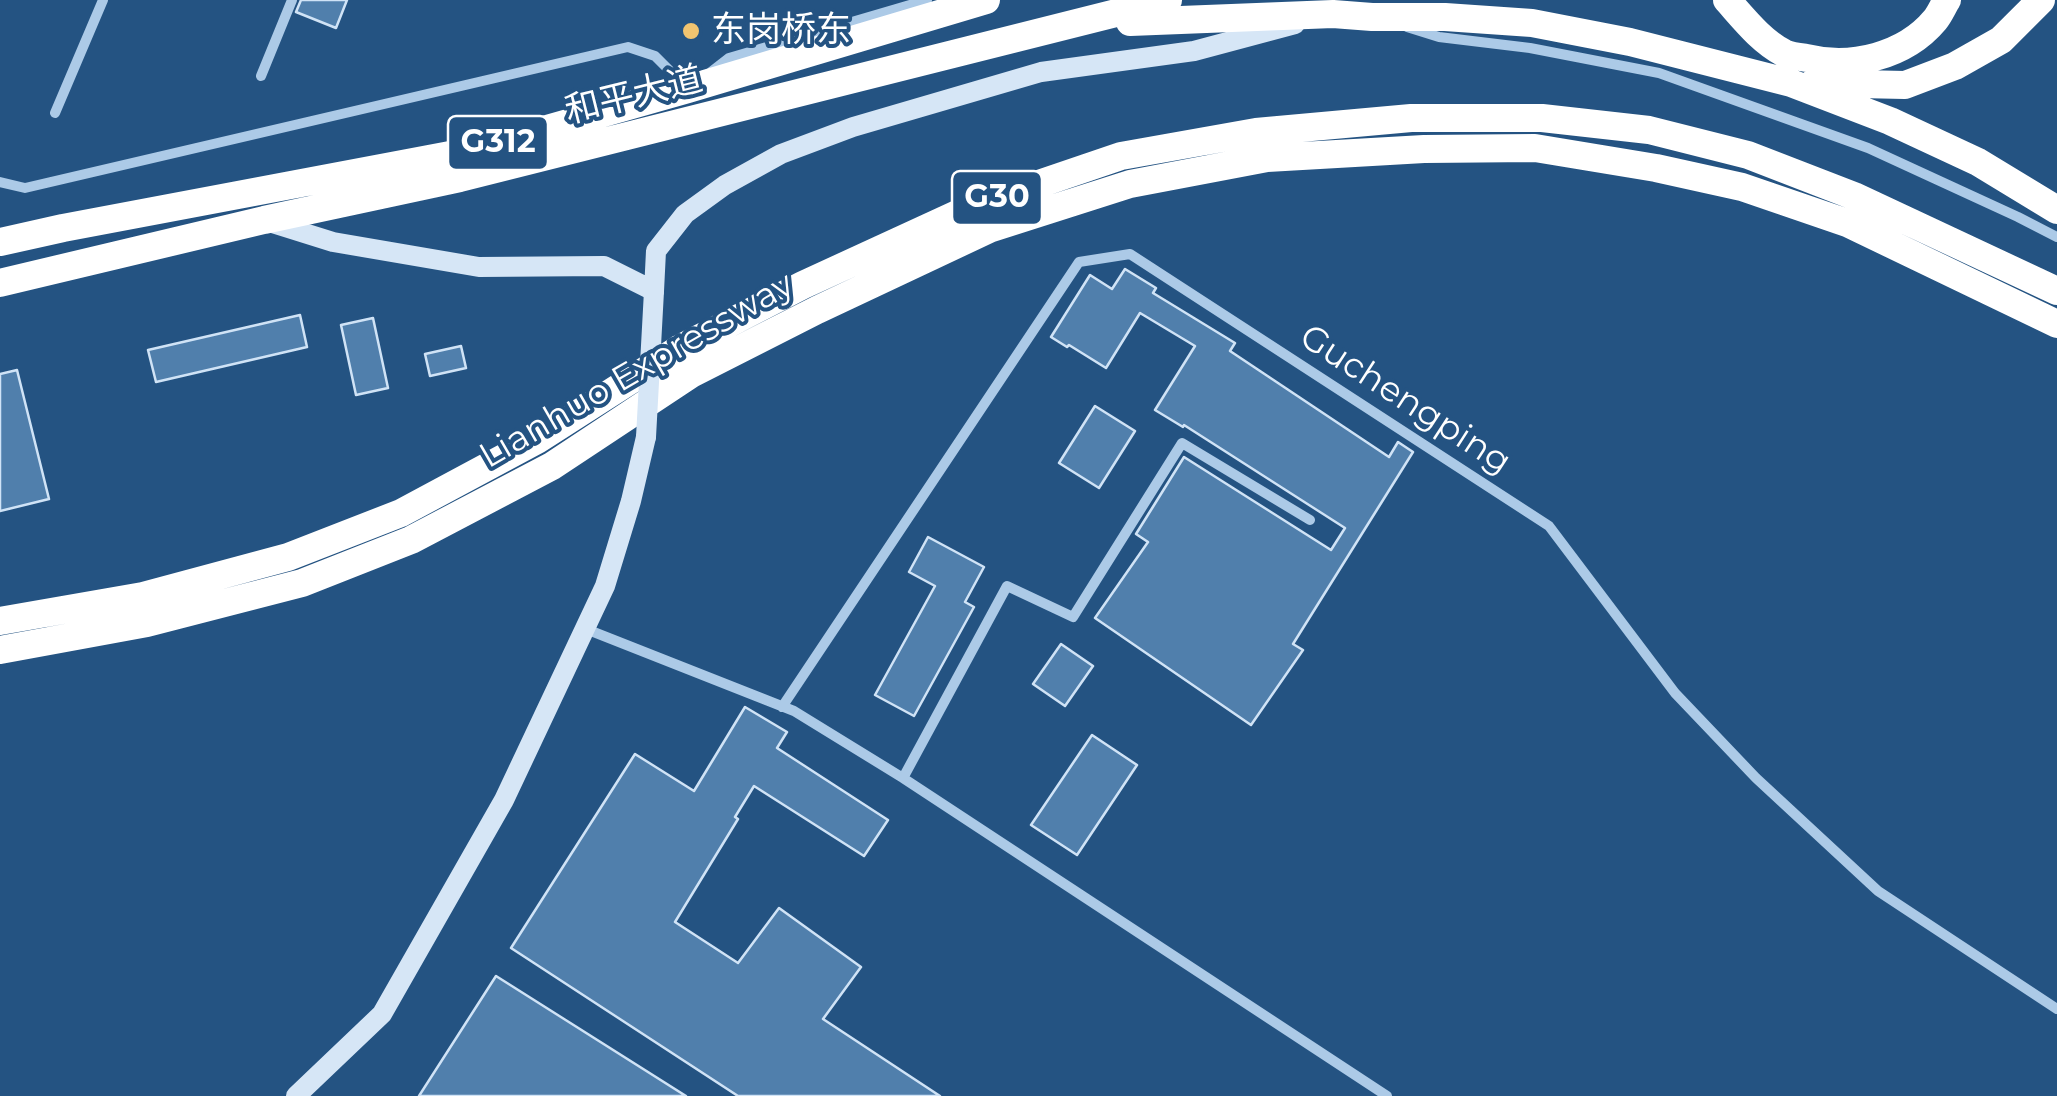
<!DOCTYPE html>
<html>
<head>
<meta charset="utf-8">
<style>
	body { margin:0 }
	canvas { display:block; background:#245382 }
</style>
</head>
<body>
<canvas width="2057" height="1096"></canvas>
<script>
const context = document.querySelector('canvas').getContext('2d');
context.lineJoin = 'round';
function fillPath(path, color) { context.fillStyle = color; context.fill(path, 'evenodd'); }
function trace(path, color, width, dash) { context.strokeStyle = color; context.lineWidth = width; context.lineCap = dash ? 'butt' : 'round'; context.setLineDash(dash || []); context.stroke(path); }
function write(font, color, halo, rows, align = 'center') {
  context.font = font + ' Montserrat,"Noto Sans SC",sans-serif'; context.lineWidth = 8; context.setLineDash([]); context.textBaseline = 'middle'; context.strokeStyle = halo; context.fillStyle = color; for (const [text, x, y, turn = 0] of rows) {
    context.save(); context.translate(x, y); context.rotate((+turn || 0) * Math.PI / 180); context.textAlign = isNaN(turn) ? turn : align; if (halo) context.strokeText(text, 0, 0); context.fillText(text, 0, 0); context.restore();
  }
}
const building = new Path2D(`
	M301,0H347L336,28L296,12Z
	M1125,269L1156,288L1153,293L1235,343L1230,351L1389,457L1398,442L1413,452L1293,644L1303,650L1251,725L1095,618L1148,542L1136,534L1184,457L1331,550L1345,528L1184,425L1183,427L1155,410L1195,346L1140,313L1106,368L1069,345L1067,347L1051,337L1090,275L1112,289Z
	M300,315L307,347L156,382L148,350Z
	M373,318L388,388L356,395L341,325Z
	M461,346L466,368L430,376L425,354Z
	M17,370L49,499L0,511V374Z
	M1095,406L1135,431L1099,488L1059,463Z
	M928,537L984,567L965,602L974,607L914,716L875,695L935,586L909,572Z
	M1061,644L1093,666L1065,706L1033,684Z
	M745,707L787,732L777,748L888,820L864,856L754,786L735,817L738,819L675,922L738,963L779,908L861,967L823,1019L940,1096H738L511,948L635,754L694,791Z
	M1092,735L1137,765L1077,855L1031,825Z
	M496,976L686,1096H419Z`);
const street = new Path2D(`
	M1407,27L1439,37L1530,48L1659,73L1868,148L2018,217L2057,237
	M711,72L729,58L927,0
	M261,76L292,0
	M55,113L103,0
	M0,182L25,188L628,47L655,56L686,87
	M586,629L794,711L903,778L1387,1096
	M782,707L1079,262L1130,254L1549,526L1675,693L1756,778L1878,891L2057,1009
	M903,778L1007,586L1073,617L1182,443L1310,520`);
const secondary = new Path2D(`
	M266,221L333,242L479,267L604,266L654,291L656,251L685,214L725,185L781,154L853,127L1041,72L1194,51L1295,24
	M296,1096L382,1014L504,800L605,586L631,501L646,437`);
const highway = new Path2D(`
	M1727,0C1744,19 1761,41 1784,53C1791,56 1800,57 1807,58C1851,69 1905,56 1935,20C1940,14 1943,6 1947,0
	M1130,22L1333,14L1372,17H1445L1532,23L1630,42L1791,83L1890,121L1978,162L2057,210
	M1813,83L1905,85L1955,66L2001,40L2041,0
	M0,242L63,228L466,152L688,89L986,0
	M0,283L264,220L460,178L1168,0
	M0,621L143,596L288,557L401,513L537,440L679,349L803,285L977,205L1121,156L1256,132L1411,118H1542L1649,130L1748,155L1854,196L2057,291
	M0,650L147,623L302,583L411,540L552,466L691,374L817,310L989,229L1130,184L1267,158L1424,149L1535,148L1656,168L1742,187L1847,223L2057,324`);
const secondaryBridge = new Path2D(`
	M646,437L654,291`);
const markers = [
	[691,31,10,"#f1c470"]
];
const shields = [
	[498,143,100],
	[997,198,90]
];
const shieldNames = [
	["G312",498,143],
	["G30",997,198]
];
const poiNames = [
	["东岗桥东",711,31]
];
const streetNames = [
	["和平大道",634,96,-14],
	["Lianhuo Expressway",637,371,-30],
	["Guchengping",1405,400,33]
];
fillPath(building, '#507fac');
trace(building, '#d0e3f6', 2.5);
trace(street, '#accae7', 10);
trace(secondary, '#d6e6f6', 20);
trace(highway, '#fff', 28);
trace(secondaryBridge, '#d6e6f6', 20);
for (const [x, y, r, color] of markers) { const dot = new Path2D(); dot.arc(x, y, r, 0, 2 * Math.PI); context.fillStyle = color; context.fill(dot); trace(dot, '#245382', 4); }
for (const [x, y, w] of shields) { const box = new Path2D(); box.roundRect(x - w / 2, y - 27, w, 54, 8); context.fillStyle = '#245382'; context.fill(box); trace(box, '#fff', 2.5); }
write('bold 32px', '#fff', null, shieldNames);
write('35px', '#fff', '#245382', poiNames, 'left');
write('35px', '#fff', '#245382', streetNames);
</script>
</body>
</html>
